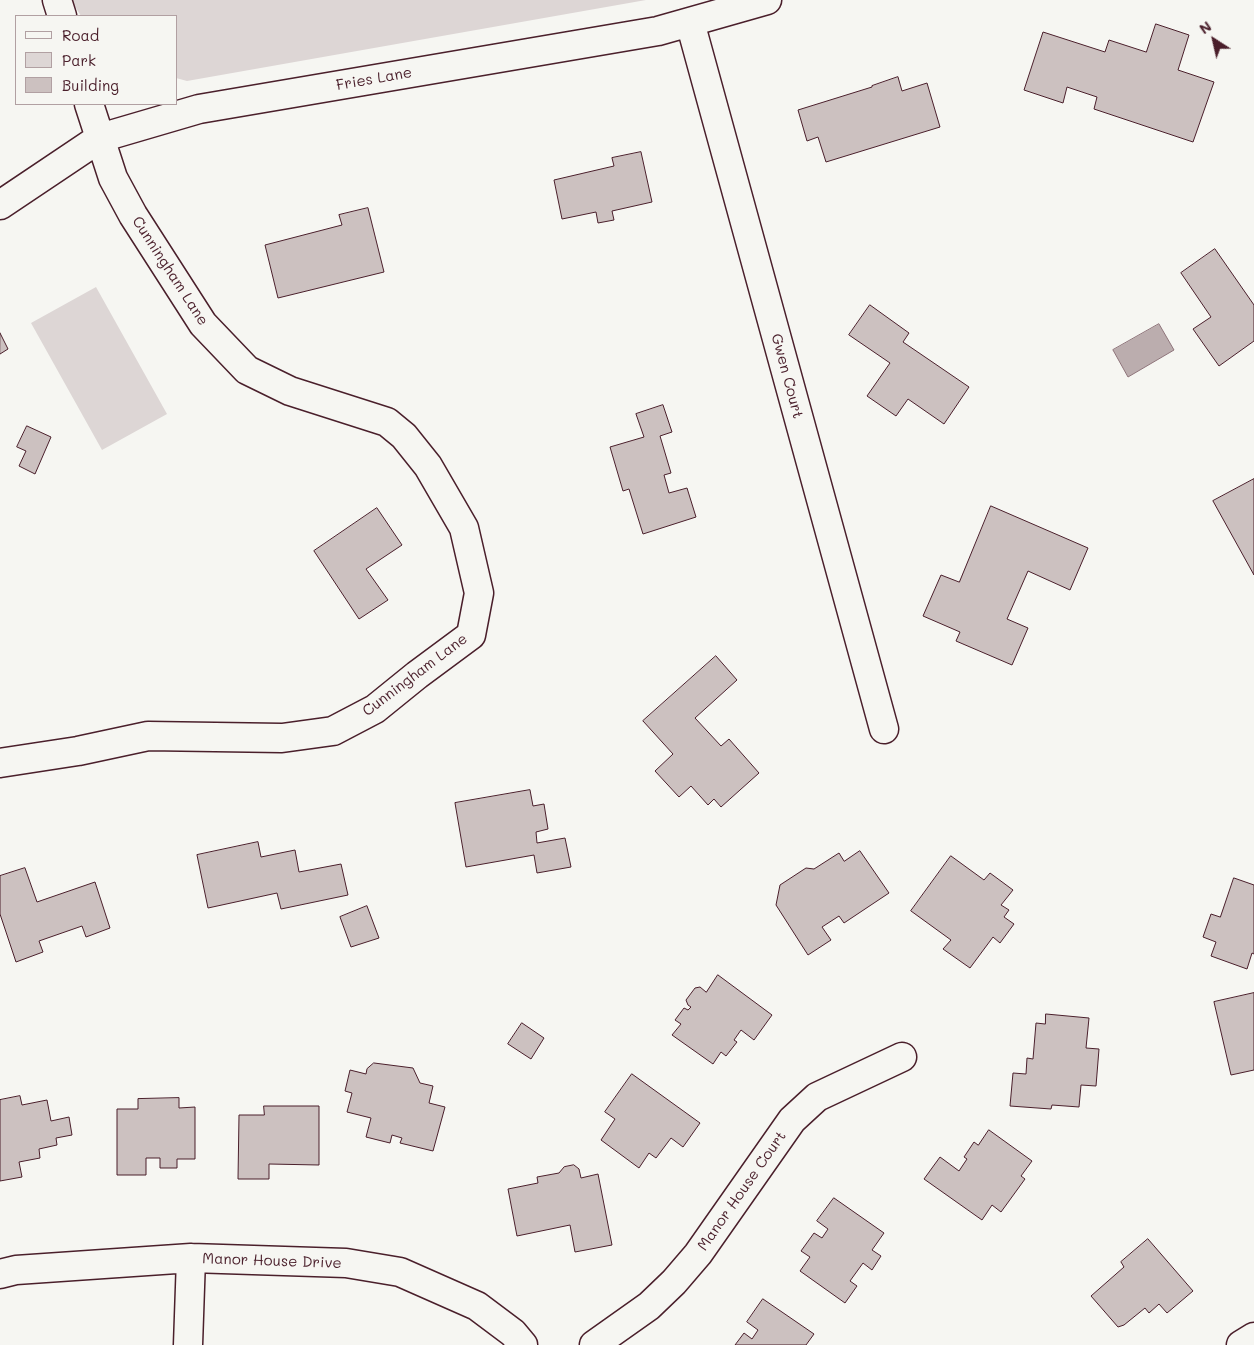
<!DOCTYPE html>
<html>
<head>
<meta charset="utf-8">
<style>
	body { margin:0 }
	#map { position:relative; width:1254px; height:1345px; overflow:hidden; background:#f6f6f2; font-family:Mali,sans-serif }
	canvas { display:block }
	.legend { position:absolute; left:15px; top:15px; width:162px; height:90px; box-sizing:border-box; background:#f6f6f2; border:1px solid #b1a0a2; margin:0; padding:6px 9px; list-style:none; font-size:15px; color:#4a1f2b }
	.legend li { display:flex; align-items:center; gap:10px; height:25px }
	.legend b { width:25px; border:1px solid #b1a0a2 }
	.north { position:absolute; left:1189px; top:15px; width:50px; height:50px; -webkit-text-stroke:4px #f6f6f2; paint-order:stroke; rotate:325deg; font-size:14px; font-weight:700; line-height:20px; text-align:center; color:#4a1f2b }
	.north::after { content:''; display:block; margin:auto; width:18px; height:22px; background:#4a1f2b; clip-path:polygon(50% 0,100% 100%,50% 72%,0 100%) }
</style>
</head>
<body>
<div id="map">
<canvas width="1254" height="1345"></canvas>
<ul class="legend">
<li><b style="height:6px;background:#f6f6f2"></b>Road</li>
<li><b style="height:14px;background:#ddd6d5"></b>Park</li>
<li><b style="height:14px;background:#ccc1c0"></b>Building</li>
</ul>
<div class="north">N</div>
</div>
<script>
const context = document.querySelector('canvas').getContext('2d');
context.lineJoin = 'round';
function fillPath(path, color) { context.fillStyle = color; context.fill(path, 'evenodd'); }
function trace(path, color, width, dash) { context.strokeStyle = color; context.lineWidth = width; context.lineCap = dash ? 'butt' : 'round'; context.setLineDash(dash || []); context.stroke(path); }
function write(font, color, halo, rows, align = 'center') {
  context.font = font + ' Mali,sans-serif'; context.lineWidth = 5; context.setLineDash([]); context.textBaseline = 'middle'; context.strokeStyle = halo; context.fillStyle = color; for (const [text, x, y, turn = 0] of rows) {
    context.save(); context.translate(x, y); context.rotate((+turn || 0) * Math.PI / 180); context.textAlign = isNaN(turn) ? turn : align; if (halo) context.strokeText(text, 0, 0); context.fillText(text, 0, 0); context.restore();
  }
}
const green = new Path2D(`
	M71,0H646L187,81L176,78V16H81Z
	M96,287L167,414L102,450L31,323Z`);
const water = new Path2D(`
	M1159,324L1174,350L1128,377L1113,350Z`);
const building = new Path2D(`
	M1156,24L1189,35L1178,70L1214,82L1193,142L1094,109L1097,97L1067,87L1063,103L1024,90L1043,32L1105,52L1109,40L1146,52Z
	M898,77L902,91L927,83L940,127L826,162L818,137L807,141L798,110L872,87V86Z
	M641,152L652,202L612,211L614,220L598,223L596,212L562,219L554,180L614,166L612,158Z
	M368,208L384,272L278,298L265,245L342,225L339,215Z
	M1215,249L1254,305V341L1219,366L1193,329L1211,317L1181,273Z
	M870,305L909,333L903,342L969,387L944,424L908,399L896,416L867,396L890,363L849,335Z
	M0,333L8,349L0,354Z
	M663,405L672,432L660,436L671,473L664,475L669,493L687,488L696,517L643,534L629,489L623,491L610,447L644,437L636,414Z
	M27,426L51,437L35,474L19,466L26,451L17,447Z
	M1254,479V575L1213,501Z
	M991,506L1088,548L1070,590L1028,571L1007,619L1028,628L1012,665L956,641L960,632L923,616L941,575L959,582Z
	M377,508L402,545L366,569L388,600L359,619L314,551Z
	M716,656L737,680L695,718L721,746L729,739L759,773L721,807L714,799L708,805L691,786L679,797L655,771L673,754L643,721Z
	M530,790L533,806L544,804L548,829L536,832L537,843L565,838L571,867L537,873L534,855L466,867L455,803Z
	M258,842L261,857L295,850L299,872L341,864L348,895L281,909L277,893L208,908L197,855Z
	M860,851L889,893L844,923L839,916L822,927L831,940L808,955L776,905L780,885L806,868L814,869L839,853L844,861Z
	M951,856L984,880L990,873L1013,890L1001,905L1009,910L1004,917L1014,924L1000,943L993,937L970,968L943,949L951,940L911,911Z
	M25,868L37,902L95,882L110,928L86,937L82,926L39,941L43,952L16,962L0,914V876Z
	M1234,878L1254,885V954L1252,953L1247,969L1211,956L1216,942L1203,937L1211,914L1220,917Z
	M367,906L379,938L351,947L340,917Z
	M718,975L772,1015L754,1040L741,1030L734,1040L737,1042L726,1056L721,1052L713,1064L672,1035L681,1024L675,1020L684,1008L688,1010L691,1007L688,1005L686,1000L695,988L700,987L706,992Z
	M1254,993V1070L1231,1075L1214,1002Z
	M1046,1014L1089,1018L1086,1048L1099,1049L1096,1086L1081,1085L1079,1107L1052,1105L1051,1109L1010,1106L1013,1073L1026,1074L1027,1058L1033,1059L1036,1023L1045,1024Z
	M522,1023L544,1038L531,1059L508,1044Z
	M374,1063L413,1068L420,1083L433,1086L429,1103L445,1107L433,1151L400,1143L402,1138L392,1135L390,1143L366,1137L371,1118L347,1112L352,1093L345,1091L350,1070L366,1074L367,1069Z
	M632,1074L700,1123L683,1147L671,1138L656,1158L649,1153L639,1168L601,1140L615,1119L605,1112Z
	M20,1096L22,1105L47,1100L51,1121L69,1117L72,1135L56,1138L57,1145L39,1149L40,1158L19,1162L22,1177L0,1181V1100Z
	M179,1098V1108L195,1107V1159H177V1168H160V1158H146V1175H117V1109H138V1099Z
	M264,1106H319V1165L269,1164V1179H238L239,1115H264Z
	M989,1130L1032,1161L1021,1176L1025,1179L1001,1212L992,1205L982,1220L924,1179L940,1157L959,1171L967,1159L964,1157L974,1142L978,1145Z
	M574,1165L579,1169L581,1178L598,1174L612,1245L575,1252L570,1225L517,1236L508,1189L538,1183L537,1177L559,1173L564,1167Z
	M834,1198L884,1233L872,1250L881,1256L872,1270L863,1263L850,1281L857,1286L845,1303L800,1271L810,1257L801,1251L814,1233L822,1238L828,1229L817,1221Z
	M1148,1239L1193,1291L1167,1313L1159,1304L1149,1313L1145,1308L1124,1325L1118,1327L1091,1296L1124,1267L1121,1262Z
	M763,1299L814,1334L806,1345H735L744,1333L752,1339L758,1330L747,1322Z`);
const street = new Path2D(`
	M57,0L62,16
	M690,22L884,729
	M0,205L100,138L199,109L658,31L767,0
	M0,763L78,751L148,736L282,738L333,731L375,709L417,675L471,635L479,593L464,528L428,466L404,436L387,422L290,391L247,370L203,324L133,215L113,178L89,104
	M0,1274L16,1270L191,1258L346,1263L400,1272L477,1306L513,1333L523,1345
	M188,1345L191,1258
	M594,1345L649,1306L674,1282L698,1254L792,1120L817,1097L902,1057
	M1241,1345L1254,1337`);
const streetNames = [
	["Fries Lane",374,79,-10],
	["Cunningham Lane",170,271,57],
	["Gwen Court",787,376,75],
	["Cunningham Lane",415,675,-37],
	["Manor House Court",742,1191,-55],
	["Manor House Drive",272,1261,2]
];
fillPath(green, '#ddd6d5');
fillPath(water, '#bbadae');
trace(water, '#8e747a', 1);
fillPath(building, '#ccc1c0');
trace(building, '#4a1f2b', 1);
trace(street, '#4a1f2b', 31);
trace(street, '#f6f6f2', 28);
write('15px', '#4a1f2b', '#f6f6f2', streetNames);
</script>
</body>
</html>
